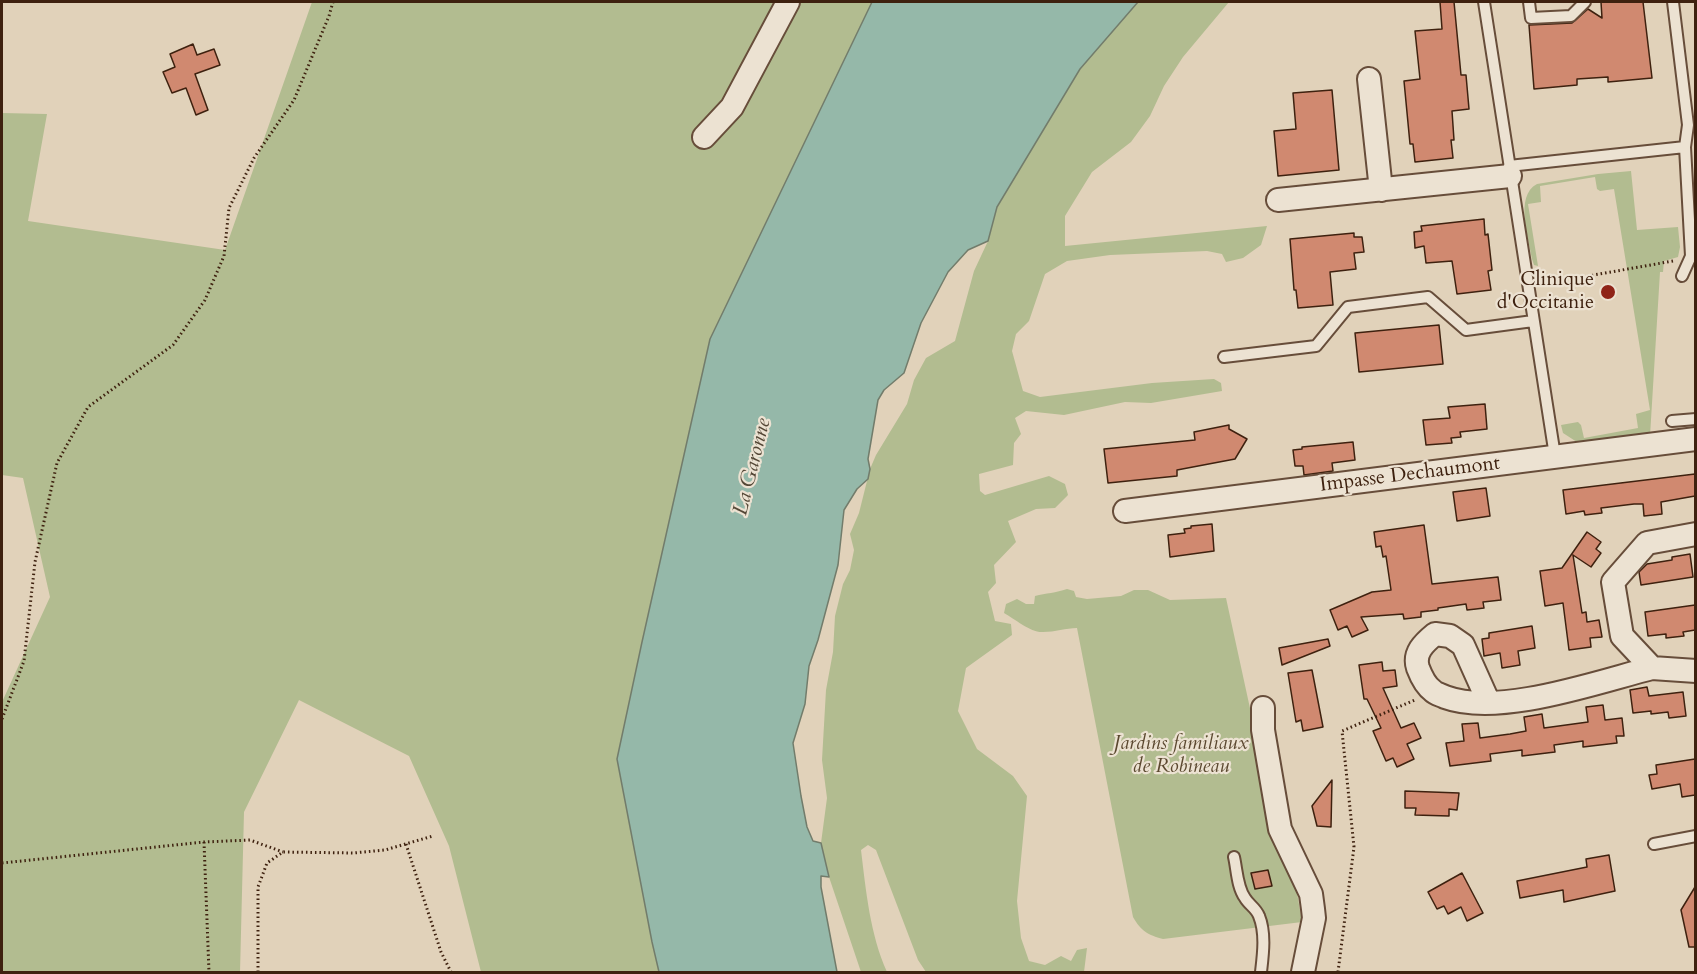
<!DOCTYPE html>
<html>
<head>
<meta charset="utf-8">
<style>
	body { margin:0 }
	#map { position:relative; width:1697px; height:974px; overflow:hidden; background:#e1d2ba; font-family:Cardo,serif }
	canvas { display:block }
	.frame { position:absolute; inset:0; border:3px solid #3e210f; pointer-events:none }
</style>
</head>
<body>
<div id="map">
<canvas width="1697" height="974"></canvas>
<div class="frame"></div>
</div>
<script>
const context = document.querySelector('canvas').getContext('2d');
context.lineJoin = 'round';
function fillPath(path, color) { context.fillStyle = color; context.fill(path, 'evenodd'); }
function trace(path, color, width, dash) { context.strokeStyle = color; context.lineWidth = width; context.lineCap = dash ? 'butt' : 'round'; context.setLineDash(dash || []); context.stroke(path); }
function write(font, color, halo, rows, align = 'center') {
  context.font = font + ' Cardo,serif'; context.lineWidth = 4.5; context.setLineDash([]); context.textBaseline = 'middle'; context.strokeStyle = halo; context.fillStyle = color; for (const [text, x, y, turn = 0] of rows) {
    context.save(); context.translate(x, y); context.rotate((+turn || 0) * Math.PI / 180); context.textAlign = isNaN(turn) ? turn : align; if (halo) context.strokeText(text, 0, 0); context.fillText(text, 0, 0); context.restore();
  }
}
const green = new Path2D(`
	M312,2H872L710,339L642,642L617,759L652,942L659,972H481L449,846L409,756L299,700L244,812L240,972H2V702L50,597L23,478L2,475V113L47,114L28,221L225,250Z
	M1138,2H1229L1183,57L1164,86L1150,116L1131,142L1092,172L1065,216V246L1267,226L1261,245L1243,258L1226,262L1222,254L1207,251L1110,255L1067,261L1045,274L1029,321L1016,334L1012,351L1023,391L1040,397L1152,383L1214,379L1221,383L1222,391L1151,403L1125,402L1064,415L1026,411L1015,418L1021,434L1014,443L1013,465L979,474L980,491L985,495L1049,476L1065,484L1068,495L1055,508L1036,509L1008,521L1016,542L994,565L996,583L988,592L995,621L1011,624L1012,635L966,668L958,711L977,749L1013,776L1027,796L1017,901L1021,938L1029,961L1045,965L1061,956L1071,961L1077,950L1087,948L1084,972H926L918,960L876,850L868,845L861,850C866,891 870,934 887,972H861L829,877L821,843L827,798L822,760L826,690L833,652L835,616L843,584L850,570L854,550L850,534L859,513L870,469L876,455L907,404L914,380L926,358L955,341L974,271L988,241L997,207L1080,69Z
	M1631,171L1637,230L1678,227L1680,247L1678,257L1664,261L1663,272H1660L1650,436L1580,444L1563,433L1561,425L1578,422L1581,425L1584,438L1638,428L1636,414L1650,410L1614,189L1600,191L1597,189L1595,177L1540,186L1541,202L1528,204L1538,266L1534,265L1532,259C1529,239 1514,196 1537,184L1598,174Z
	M1067,589L1074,591L1076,597L1087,599L1121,596L1134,590H1148L1170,600L1226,598L1258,745L1294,875L1302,922L1163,939C1148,935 1141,931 1133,917L1077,628C1066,628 1055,632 1043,632C1031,633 1015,619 1004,613L1006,604L1017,599L1026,604H1034L1035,596C1046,593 1056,593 1067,589Z`);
const water = new Path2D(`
	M872,2H1138L1080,69L997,207L988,241L968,250L948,272L921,323L904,373L884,390L878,400L868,459L870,469L868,479L857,489L844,510L838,565L818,640L809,666L805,704L793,743L801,796L807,827L813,841L821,843L829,877L821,876V887L837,972H659L652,942L617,759L642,642L710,339Z`);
const building = new Path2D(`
	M1440,2H1454L1461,75H1466L1469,109L1452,111L1454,140H1451L1453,158L1415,162L1413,144H1410L1404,81L1420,79L1415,31L1442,29Z
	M1601,2H1643L1652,78L1608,82V77L1577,79V85L1534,89L1529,25L1572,23L1588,9L1602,18Z
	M193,44L197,55L214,49L220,65L195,74L208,110L196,115L186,88L172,93L163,72L175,67L170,54Z
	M1332,90L1339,170L1278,176L1274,131L1296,129L1293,93Z
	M1484,219L1485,235L1488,234L1492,270L1488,271L1491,290L1457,294L1452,261L1426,263L1424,246L1415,248L1414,232L1422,231L1421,226Z
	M1354,233V237H1362L1364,252L1354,253L1356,269L1330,272L1333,305L1298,308L1296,290H1294L1290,239Z
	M1439,325L1443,364L1359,372L1355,333Z
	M1485,404L1487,429L1460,432L1461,437L1451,438L1452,443L1426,445L1423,420L1450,418L1448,407Z
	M1229,425V429L1247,439L1235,459L1177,470V476L1108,483L1104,449L1195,440L1194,432Z
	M1353,442L1355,460L1332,463L1333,471L1304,475L1303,466H1295L1293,450L1302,449V447Z
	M1695,474V496L1661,502L1662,514L1644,516L1643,504H1634L1601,508L1602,513L1593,514L1585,515L1584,511L1566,514L1563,490Z
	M1486,488L1490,516L1457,521L1453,492Z
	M1212,524L1214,551L1170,557L1168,535L1185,533L1184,529L1191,528V526Z
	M1424,525L1432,584L1498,577L1501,600L1483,602L1484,608L1476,609L1467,610L1466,604L1438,608V610L1421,612V617L1404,619L1403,614L1361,617L1368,630L1352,637L1347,626L1338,630L1330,610L1372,592L1391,590L1386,556L1383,557L1381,546L1376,547L1374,532Z
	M1587,532L1601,542L1596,549L1601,553L1591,567L1573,555L1582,613L1586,612L1587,622L1599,620L1602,637L1590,638L1591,647L1569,650L1563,603L1545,606L1540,571L1562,568Z
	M1690,554L1693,577L1641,585L1639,572L1647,564L1672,560V557Z
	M1695,605V630L1683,632L1684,636L1666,638V634L1648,636L1645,612Z
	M1532,626L1535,648L1518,651L1520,665L1502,668L1500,653L1484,656L1482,639L1489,638V633Z
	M1328,639L1330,646L1282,665L1279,648Z
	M1382,662L1383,671L1395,670L1397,686L1383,688L1401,728L1414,723L1421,738L1407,744L1414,759L1397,767L1393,758L1386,761L1373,731L1381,728L1367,699H1364L1359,665Z
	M1312,670L1323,727L1303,731L1301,720L1296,722L1288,673Z
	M1647,687L1649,696L1683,692L1686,716L1669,718L1668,712L1651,714V711L1633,713L1630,690Z
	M1603,705L1605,720L1622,718L1624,736H1616L1617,743L1583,747V741L1554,745L1555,752L1522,756V750L1490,754L1491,761L1450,766L1446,743L1464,741L1462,724L1478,723L1480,738L1510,734L1526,731L1524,717L1542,714L1544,728L1588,722L1586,707Z
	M1695,759V795L1682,797L1680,784L1652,789L1649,775L1657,774L1656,765Z
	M1332,780L1331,827L1317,826L1312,806Z
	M1405,791L1459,793L1457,810L1449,809V816L1415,815L1416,808H1405Z
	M1609,855L1615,891L1564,902L1563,890L1520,898L1517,881L1587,867L1586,859Z
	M1268,870L1272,886L1255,889L1251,873Z
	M1462,873L1483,913L1467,921L1461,907L1448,914L1444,906L1437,909L1428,892Z
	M1695,887V947H1689L1681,910Z`);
const path = new Path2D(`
	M1543,284L1673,261
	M2,719L24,661L35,562L57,463L88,407L173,345L205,300L224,256L229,208L254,158L294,100L329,16L333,2
	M204,842L209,972
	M406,844L441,952L451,972
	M2,863L204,842L250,840L283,852
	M258,972V887L267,863L283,852L353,853L385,850L433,836
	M1338,972L1354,847L1342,731L1415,700`);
const service = new Path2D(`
	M1484,2L1555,456
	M1529,2L1531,18L1571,16L1585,2
	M1673,2L1688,125L1685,147L1691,256L1682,276
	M1509,166L1685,147
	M1224,357L1316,346L1348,307L1428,297L1466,330L1533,321
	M1672,421L1696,419
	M1654,844L1696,836
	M1234,857C1237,870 1237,887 1245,898C1249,905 1256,908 1259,916C1266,933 1263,955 1261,972`);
const minor = new Path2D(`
	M1369,79L1381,190
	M704,137L732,107L788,2
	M1278,200L1510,176
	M1125,511L1696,439
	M1696,534L1647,543L1613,582L1622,636L1652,668L1696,671
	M1489,703L1463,645L1450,636L1435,634C1424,643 1413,653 1418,668C1421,676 1426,686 1433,691C1436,694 1441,695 1445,697C1499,717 1597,682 1652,668
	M1263,708V730L1280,829L1311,894L1313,909L1314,918L1303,972`);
const markers = [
	[1608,292,8,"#8f2418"]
];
const poiNames = [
	["Clinique",1594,280],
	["d'Occitanie",1594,303]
];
const streetNames = [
	["Impasse Dechaumont",1410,475,-7]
];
const parkNames = [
	["Jardins familiaux",1181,744],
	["de Robineau",1181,767]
];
const waterNames = [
	["La Garonne",753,467,-76]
];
fillPath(green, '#b2bc90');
fillPath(water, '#95b8a9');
trace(water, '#727c6b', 1.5);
fillPath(building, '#d08970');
trace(building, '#3e210f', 1.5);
trace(service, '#674d3a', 14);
trace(minor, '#674d3a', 26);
trace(path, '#3e210f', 3, [1.5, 3]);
trace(service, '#ece2d2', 10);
trace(minor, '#ece2d2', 22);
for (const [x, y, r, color] of markers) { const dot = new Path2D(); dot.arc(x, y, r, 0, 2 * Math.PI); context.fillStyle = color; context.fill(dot); trace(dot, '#ece2d2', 2); }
write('20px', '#3e210f', '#ece2d2', poiNames, 'right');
write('20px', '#3e210f', '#ece2d2', streetNames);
write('italic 20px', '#5b482f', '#ece2d2', parkNames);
write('italic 21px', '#544736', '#ece2d2', waterNames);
</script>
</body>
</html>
